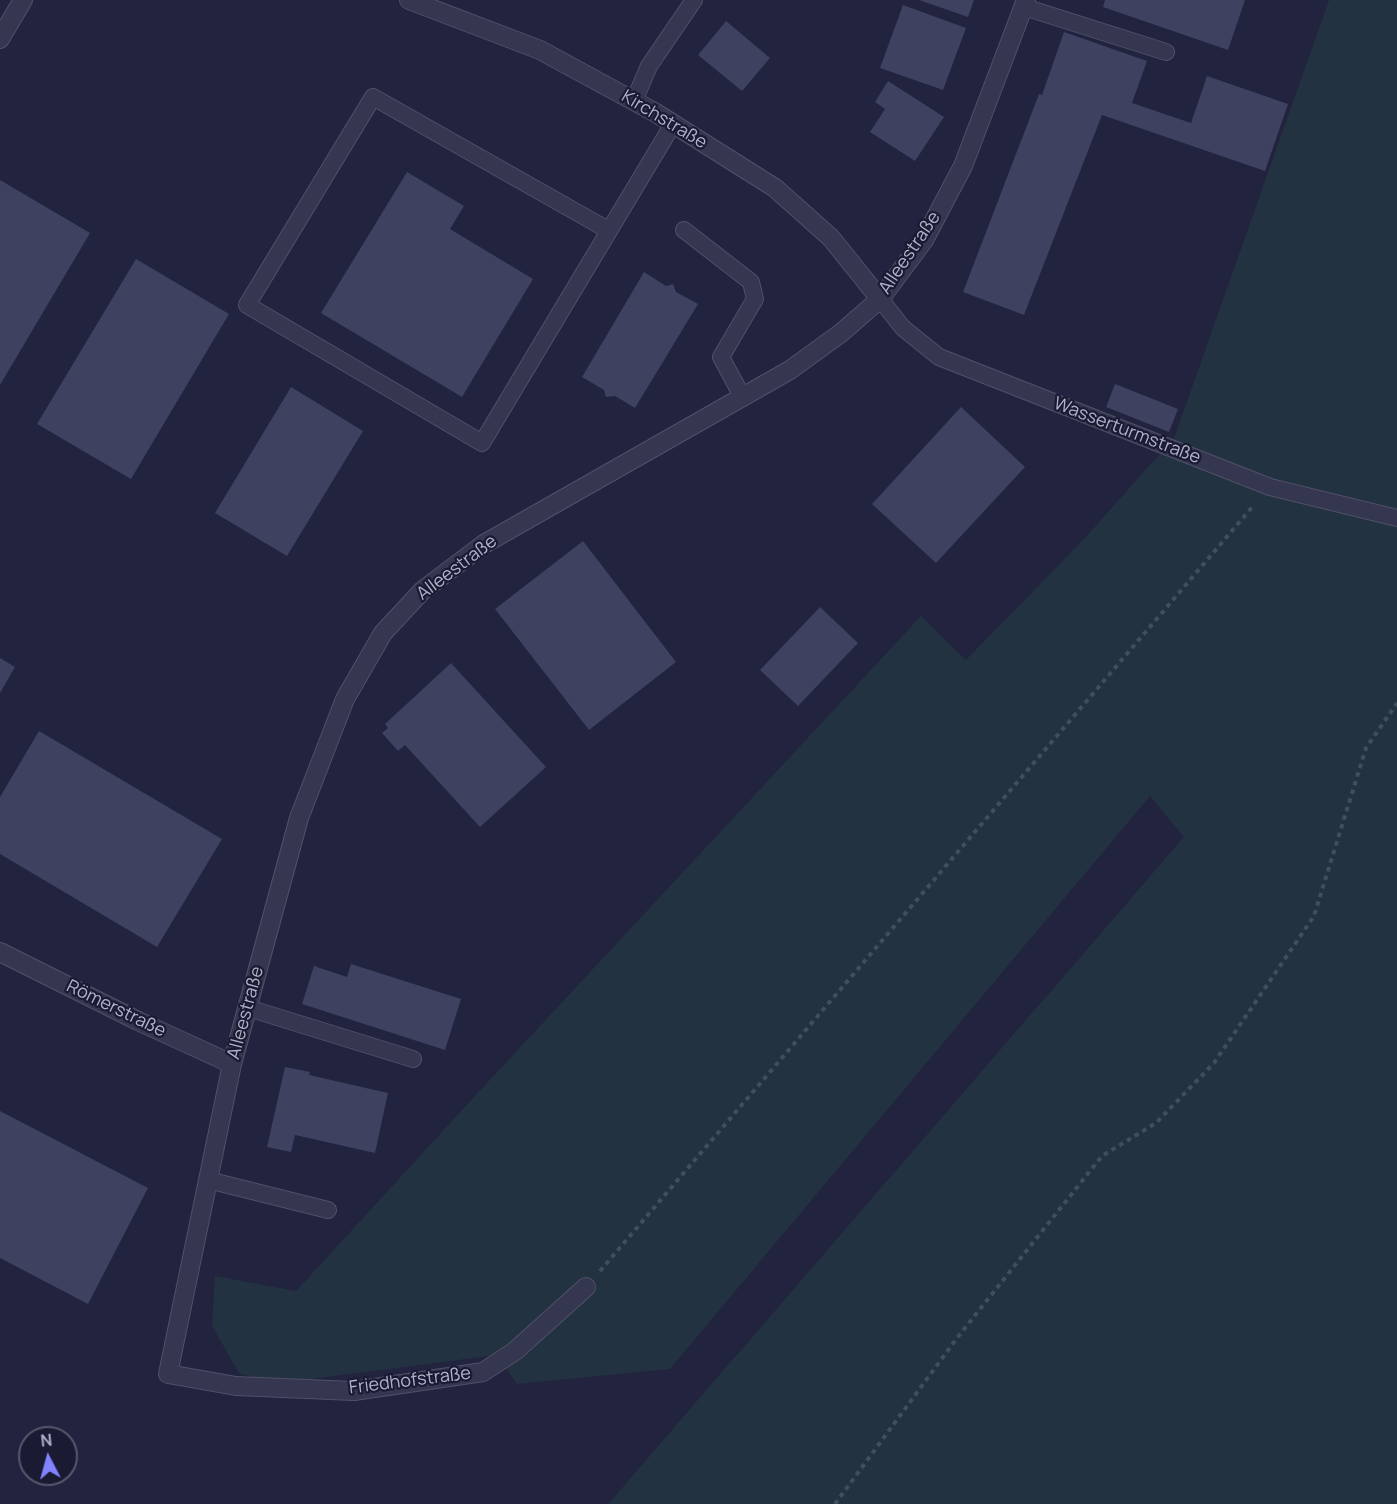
<!DOCTYPE html>
<html>
<head>
<meta charset="utf-8">
<style>
	body { margin:0 }
	#map { position:relative; width:1397px; height:1504px; overflow:hidden; background:#21233f; font-family:Manrope,sans-serif }
	canvas { display:block }
	.north { position:absolute; left:18px; top:1426px; width:60px; height:60px; box-sizing:border-box; background:#1a1b33; border:2px solid #56576f; border-radius:50%; rotate:354deg; font-size:16px; font-weight:700; line-height:24px; text-align:center; color:#b1b1ca }
	.north::after { content:''; display:block; margin:auto; width:21px; height:27px; background:#8183ff; clip-path:polygon(50% 0,100% 100%,50% 72%,0 100%) }
</style>
</head>
<body>
<div id="map">
<canvas width="1397" height="1504"></canvas>
<div class="north">N</div>
</div>
<script>
const context = document.querySelector('canvas').getContext('2d');
context.lineJoin = 'round';
function fillPath(path, color) { context.fillStyle = color; context.fill(path, 'evenodd'); }
function trace(path, color, width, dash) { context.strokeStyle = color; context.lineWidth = width; context.lineCap = dash ? 'butt' : 'round'; context.setLineDash(dash || []); context.stroke(path); }
function write(font, color, halo, rows, align = 'center') {
  context.font = font + ' Manrope,sans-serif'; context.lineWidth = 4.5; context.setLineDash([]); context.textBaseline = 'middle'; context.strokeStyle = halo; context.fillStyle = color; for (const [text, x, y, turn = 0] of rows) {
    context.save(); context.translate(x, y); context.rotate((+turn || 0) * Math.PI / 180); context.textAlign = isNaN(turn) ? turn : align; if (halo) context.strokeText(text, 0, 0); context.fillText(text, 0, 0); context.restore();
  }
}
const green = new Path2D(`
	M1329,0H1397V1504H608L1184,837L1150,796L670,1369L517,1384L497,1355L272,1384L239,1373L212,1326L215,1276L296,1291L473,1098L921,616L966,660L1083,540L1174,438Z`);
const building = new Path2D(`
	M919,0H974L968,17Z
	M1105,0H1245L1228,50L1103,7Z
	M903,5L966,28L943,90L880,68Z
	M726,21L770,58L742,91L698,55Z
	M1064,32L1147,61L1132,103L1191,123L1207,76L1288,104L1265,171L1102,115L1024,315L963,292L1039,94L1042,95Z
	M888,81L944,117L915,161L870,132L885,109L875,102Z
	M407,172L464,206L450,229L533,279L462,397L321,313Z
	M0,180L90,233L0,385Z
	M136,259L229,314L131,479L37,424Z
	M644,272L666,286L673,284L676,292L698,304L635,408L615,396L606,397L604,390L582,377Z
	M1115,384L1178,409L1169,432L1106,407Z
	M291,387L363,431L287,556L215,513Z
	M961,407L1025,467L936,563L872,504Z
	M583,541L676,662L589,730L495,609Z
	M820,607L858,643L798,706L760,670Z
	M0,658L15,667L0,693Z
	M451,663L546,767L480,827L405,745L398,751L382,733L388,728L385,724Z
	M39,731L222,839L157,947L0,854V797Z
	M351,964L461,999L445,1050L302,1004L314,966L347,977Z
	M285,1067L310,1072L309,1075L388,1093L375,1153L295,1135L291,1152L267,1147Z
	M0,1111L148,1188L88,1304L0,1258Z`);
const path = new Path2D(`
	M600,1271L1254,505
	M835,1504L957,1338L1102,1156L1156,1123L1214,1063L1314,916L1366,748L1397,703`);
const service = new Path2D(`
	M1024,7L1166,52
	M634,101L649,66L694,0
	M608,230L373,97L247,305L482,443L673,124
	M684,230L751,282L755,299L721,357L743,398
	M880,299L903,328L939,357L1270,487L1397,518
	M248,1008L413,1059
	M208,1180L328,1210`);
const minor = new Path2D(`
	M409,0L540,50L656,113L775,188L831,238L880,299
	M0,39L23,0
	M0,952L138,1021L232,1064
	M586,1287L515,1351L483,1372L354,1391L236,1386L168,1374L232,1064L299,818L345,699L383,633L422,591L484,544L790,370L841,333L880,299L924,240L963,166L1026,0`);
const streetNames = [
	["Kirchstraße",664,120,31],
	["Alleestraße",910,253,-56],
	["Wasserturmstraße",1127,431,21],
	["Alleestraße",457,568,-37],
	["Römerstraße",116,1009,26],
	["Alleestraße",246,1013,-75],
	["Friedhofstraße",410,1381,-7]
];
fillPath(green, '#233240');
fillPath(building, '#3f4161');
trace(service, '#505169', 18);
trace(minor, '#505169', 20);
trace(path, '#414f5d', 4, [4.5, 4.5]);
trace(service, '#35364f', 16);
trace(minor, '#35364f', 18);
write('18px', '#b1b1ca', '#1a1b33', streetNames);
</script>
</body>
</html>
